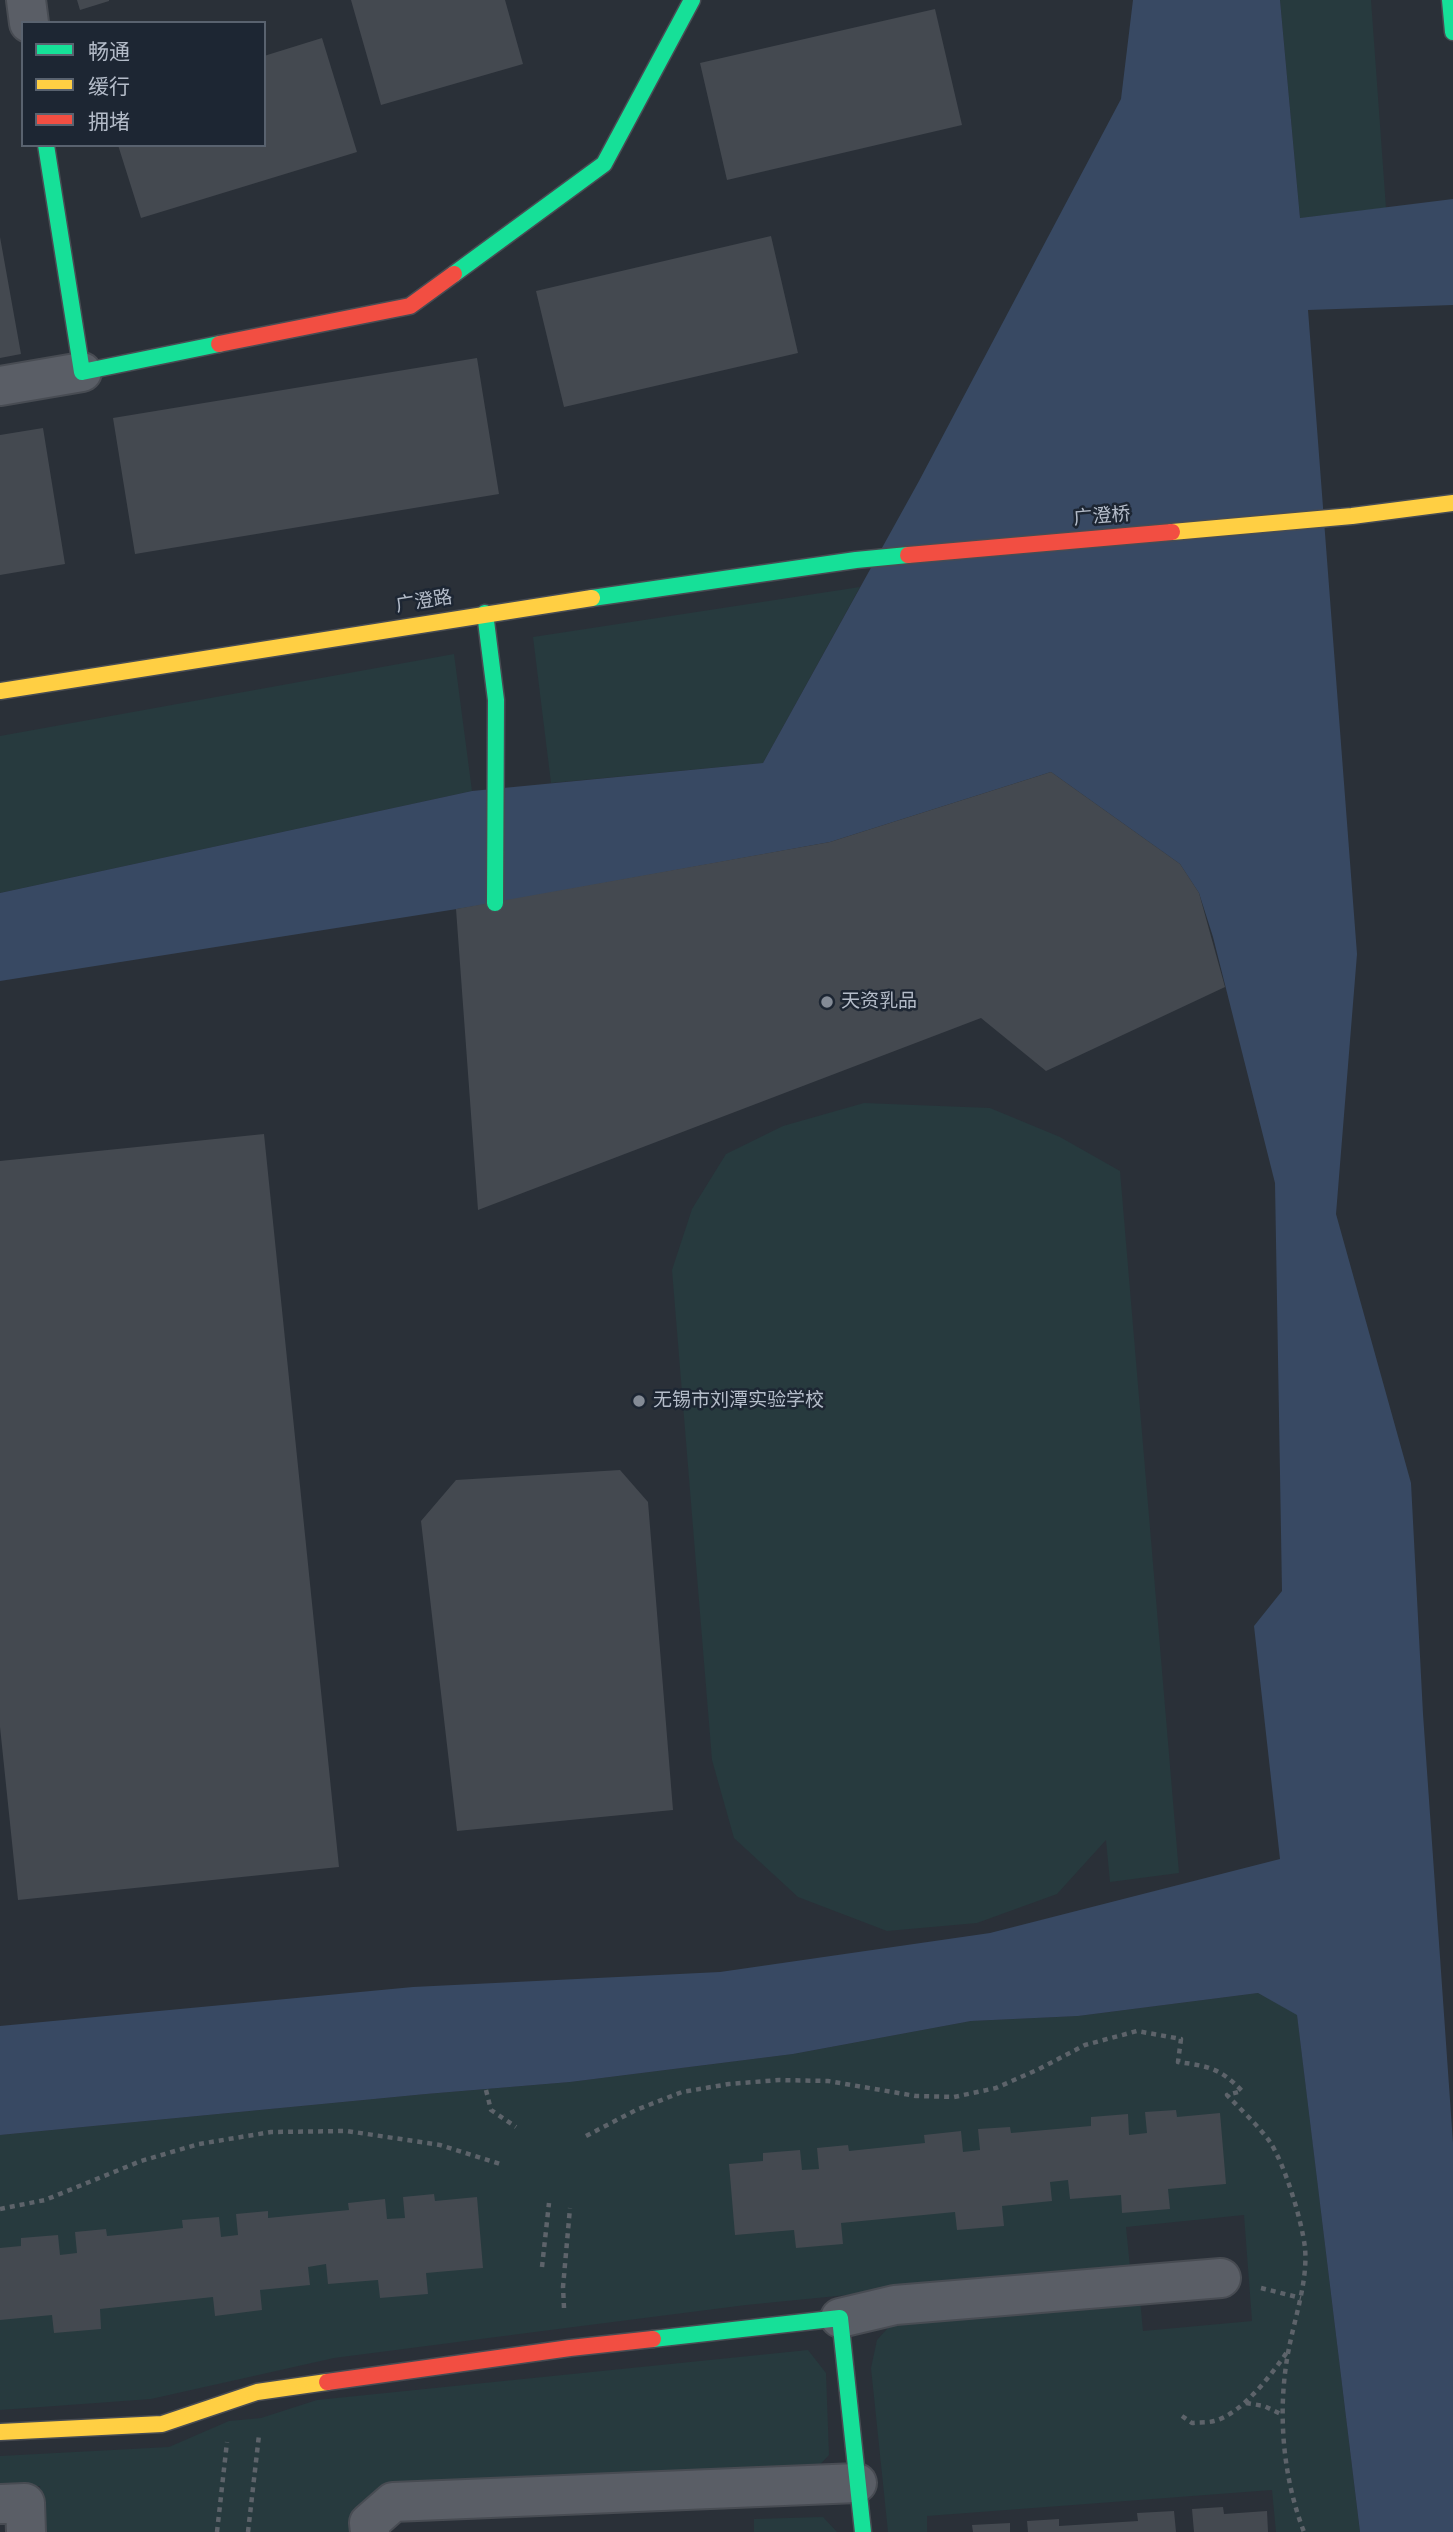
<!DOCTYPE html>
<html>
<head>
<meta charset="utf-8">
<style>
	body { margin:0 }
	#map { position:relative; width:1453px; height:2532px; overflow:hidden; background:#2a3038; font-family:"Varela Round","Noto Sans SC",sans-serif }
	canvas { display:block }
	.legend { position:absolute; left:21px; top:21px; width:245px; height:126px; box-sizing:border-box; background:#1d2633; border:2px solid #59626f; margin:0; padding:9px 12px; list-style:none; font-size:21px; color:#b4bcc9 }
	.legend li { display:flex; align-items:center; gap:14px; height:35px }
	.legend b { width:35px; border:2px solid #59626f }
</style>
</head>
<body>
<div id="map">
<canvas width="1453" height="2532"></canvas>
<ul class="legend">
<li><b style="height:9px;background:#16e098"></b>畅通</li>
<li><b style="height:9px;background:#ffcf43"></b>缓行</li>
<li><b style="height:9px;background:#f24e42"></b>拥堵</li>
</ul>
</div>
<script>
const context = document.querySelector('canvas').getContext('2d');
context.lineJoin = 'round';
function fillPath(path, color) { context.fillStyle = color; context.fill(path, 'evenodd'); }
function trace(path, color, width, dash) { context.strokeStyle = color; context.lineWidth = width; context.lineCap = dash ? 'butt' : 'round'; context.setLineDash(dash || []); context.stroke(path); }
function write(font, color, halo, rows, align = 'center') {
  context.font = font + ' "Varela Round","Noto Sans SC",sans-serif'; context.lineWidth = 5; context.setLineDash([]); context.textBaseline = 'middle'; context.strokeStyle = halo; context.fillStyle = color; for (const [text, x, y, turn = 0] of rows) {
    context.save(); context.translate(x, y); context.rotate((+turn || 0) * Math.PI / 180); context.textAlign = isNaN(turn) ? turn : align; if (halo) context.strokeText(text, 0, 0); context.fillText(text, 0, 0); context.restore();
  }
}
const green = new Path2D(`
	M1280,0H1371L1386,208L1300,218Z
	M860,587L763,763L551,783L533,637Z
	M454,654L472,791L0,893V736Z
	M864,1103L990,1108L1060,1137L1120,1171L1179,1873L1110,1882L1106,1840L1057,1894L977,1923L887,1931L798,1897L734,1838L712,1760L672,1270L692,1209L726,1154L783,1126Z
	M1258,1993L1297,2014L1360,2532H1276L1272,2490L927,2516V2532H888L871,2368L877,2340L897,2318L1140,2299L1143,2331L1252,2321L1244,2215L1126,2227L1130,2267L746,2305L566,2328L334,2358L151,2399L0,2410V2135L426,2094L570,2082L793,2054L971,2021L1078,2016Z
	M808,2350L826,2373L829,2455L811,2474L387,2491L359,2532H41L40,2486L0,2487V2456L169,2447L229,2421L261,2418L317,2400Z
	M823,2517L837,2532H754V2519Z`);
const water = new Path2D(`
	M1133,0H1280L1300,218L1453,199V305L1308,310L1357,954L1336,1214L1411,1483L1423,1714L1453,2143V2532H1360L1297,2015L1258,1993L1078,2016L971,2021L793,2054L570,2082L426,2094L0,2135V2026L413,1987L720,1972L990,1933L1280,1859L1254,1626L1282,1591L1275,1183L1213,937L1199,893L1180,864L1051,772L830,842L495,903L0,981V893L472,791L763,763L919,481L1121,99Z`);
const building = new Path2D(`
	M77,0H109V1L80,10Z
	M351,0H505L523,64L381,105Z
	M935,9L962,125L727,180L700,63Z
	M322,38L357,152L141,218L118,145H264V56Z
	M771,236L798,353L564,407L536,291Z
	M0,237L21,354L0,358Z
	M477,358L499,494L135,554L113,418Z
	M43,428L65,564L0,575V435Z
	M1051,772L1180,864L1199,893L1225,987L1046,1071L981,1018L478,1210L456,909L830,842Z
	M264,1134L339,1867L18,1900L0,1727V1161Z
	M620,1470L648,1502L673,1810L457,1831L421,1521L456,1480Z
	M1176,2110L1177,2117L1220,2113L1226,2184L1168,2189L1170,2209L1122,2213L1121,2195L1070,2199L1068,2180L1050,2182L1052,2201L1002,2206L1004,2226L957,2230L955,2212L841,2223L843,2244L796,2248L794,2230L735,2235L729,2164L763,2161V2153L800,2150L802,2170L819,2169L817,2148L848,2145L849,2151L925,2143L924,2135L961,2131L963,2152L980,2150L978,2129L1010,2127L1011,2133L1091,2126V2117L1128,2114L1129,2135L1147,2133L1145,2112Z
	M434,2194L435,2201L477,2197L483,2268L426,2273L428,2294L380,2298L378,2280L328,2284L326,2264L308,2267L310,2285L260,2290L262,2310L215,2316L213,2297L100,2309L101,2329L54,2333L52,2315L0,2320V2248L21,2246V2238L58,2235L60,2255L77,2253L75,2232L106,2229L107,2236L148,2232L183,2228L182,2220L219,2217L221,2237L238,2235L236,2214L268,2211V2218L349,2210L348,2203L385,2199L387,2219L405,2218L403,2197Z
	M1223,2507L1224,2514L1267,2511L1268,2532H1194L1192,2509Z
	M1174,2511L1176,2532H1028L1027,2521L1059,2519V2526L1138,2521L1137,2513Z
	M1010,2523V2532H973L972,2525Z`);
const path = new Path2D(`
	M486,2090L491,2110L516,2127
	M586,2136L636,2110L682,2092L729,2084L779,2080L828,2081L916,2096L954,2097L996,2088L1039,2069L1085,2045L1137,2031L1181,2039L1178,2062C1208,2066 1220,2068 1242,2091L1227,2095C1241,2110 1258,2125 1270,2142C1285,2165 1302,2221 1305,2248C1308,2280 1295,2317 1289,2348C1277,2408 1282,2475 1304,2532
	M0,2209L45,2200L141,2161L199,2144L271,2132L347,2131L440,2145L500,2164
	M542,2267L549,2203
	M1261,2288L1301,2298
	M564,2308L563,2287L570,2208
	M1246,2403L1264,2406L1283,2415
	M1182,2416L1192,2423C1199,2422 1207,2423 1214,2421C1242,2414 1272,2374 1287,2352
	M217,2532L227,2442
	M248,2532L259,2435`);
const street = new Path2D(`
	M26,0L29,23
	M0,386L82,372
	M840,2318L895,2305L1221,2278
	M0,2504L25,2503L26,2532
	M370,2532L369,2523L393,2502L857,2483`);
const fast = new Path2D(`
	M1450,0L1453,32
	M46,145L82,372L219,344
	M454,274L604,164L692,0
	M592,598L856,560L908,555
	M485,613L496,700L495,903
	M653,2339L840,2318L863,2532`);
const slow = new Path2D(`
	M1172,532L1352,516L1453,503
	M0,691L592,598
	M0,2432L162,2424L257,2392L327,2382`);
const jam = new Path2D(`
	M219,344L410,306L454,274
	M908,555L1172,532
	M327,2382L570,2348L653,2339`);
const markers = [
	[827,1002,7,"#848b96"],
	[639,1401,7,"#848b96"]
];
const streetNames = [
	["广澄桥",1102,517,-5],
	["广澄路",424,602,-9]
];
const poiNames = [
	["天资乳品",841,1002],
	["无锡市刘潭实验学校",653,1401]
];
fillPath(green, '#273a3e');
fillPath(water, '#384963');
fillPath(building, '#444950');
trace(street, '#484c53', 42);
trace(fast, '#484c53', 19);
trace(slow, '#484c53', 19);
trace(jam, '#484c53', 19);
trace(path, '#5d636a', 4.5, [5, 5]);
trace(street, '#5a5e66', 38);
trace(fast, '#16e098', 16);
trace(slow, '#ffcf43', 16);
trace(jam, '#f24e42', 16);
for (const [x, y, r, color] of markers) { const dot = new Path2D(); dot.arc(x, y, r, 0, 2 * Math.PI); context.fillStyle = color; context.fill(dot); trace(dot, '#1d2633', 2.5); }
write('19px', '#b4bcc9', '#1d2633', streetNames);
write('19px', '#b4bcc9', '#1d2633', poiNames, 'left');
</script>
</body>
</html>
